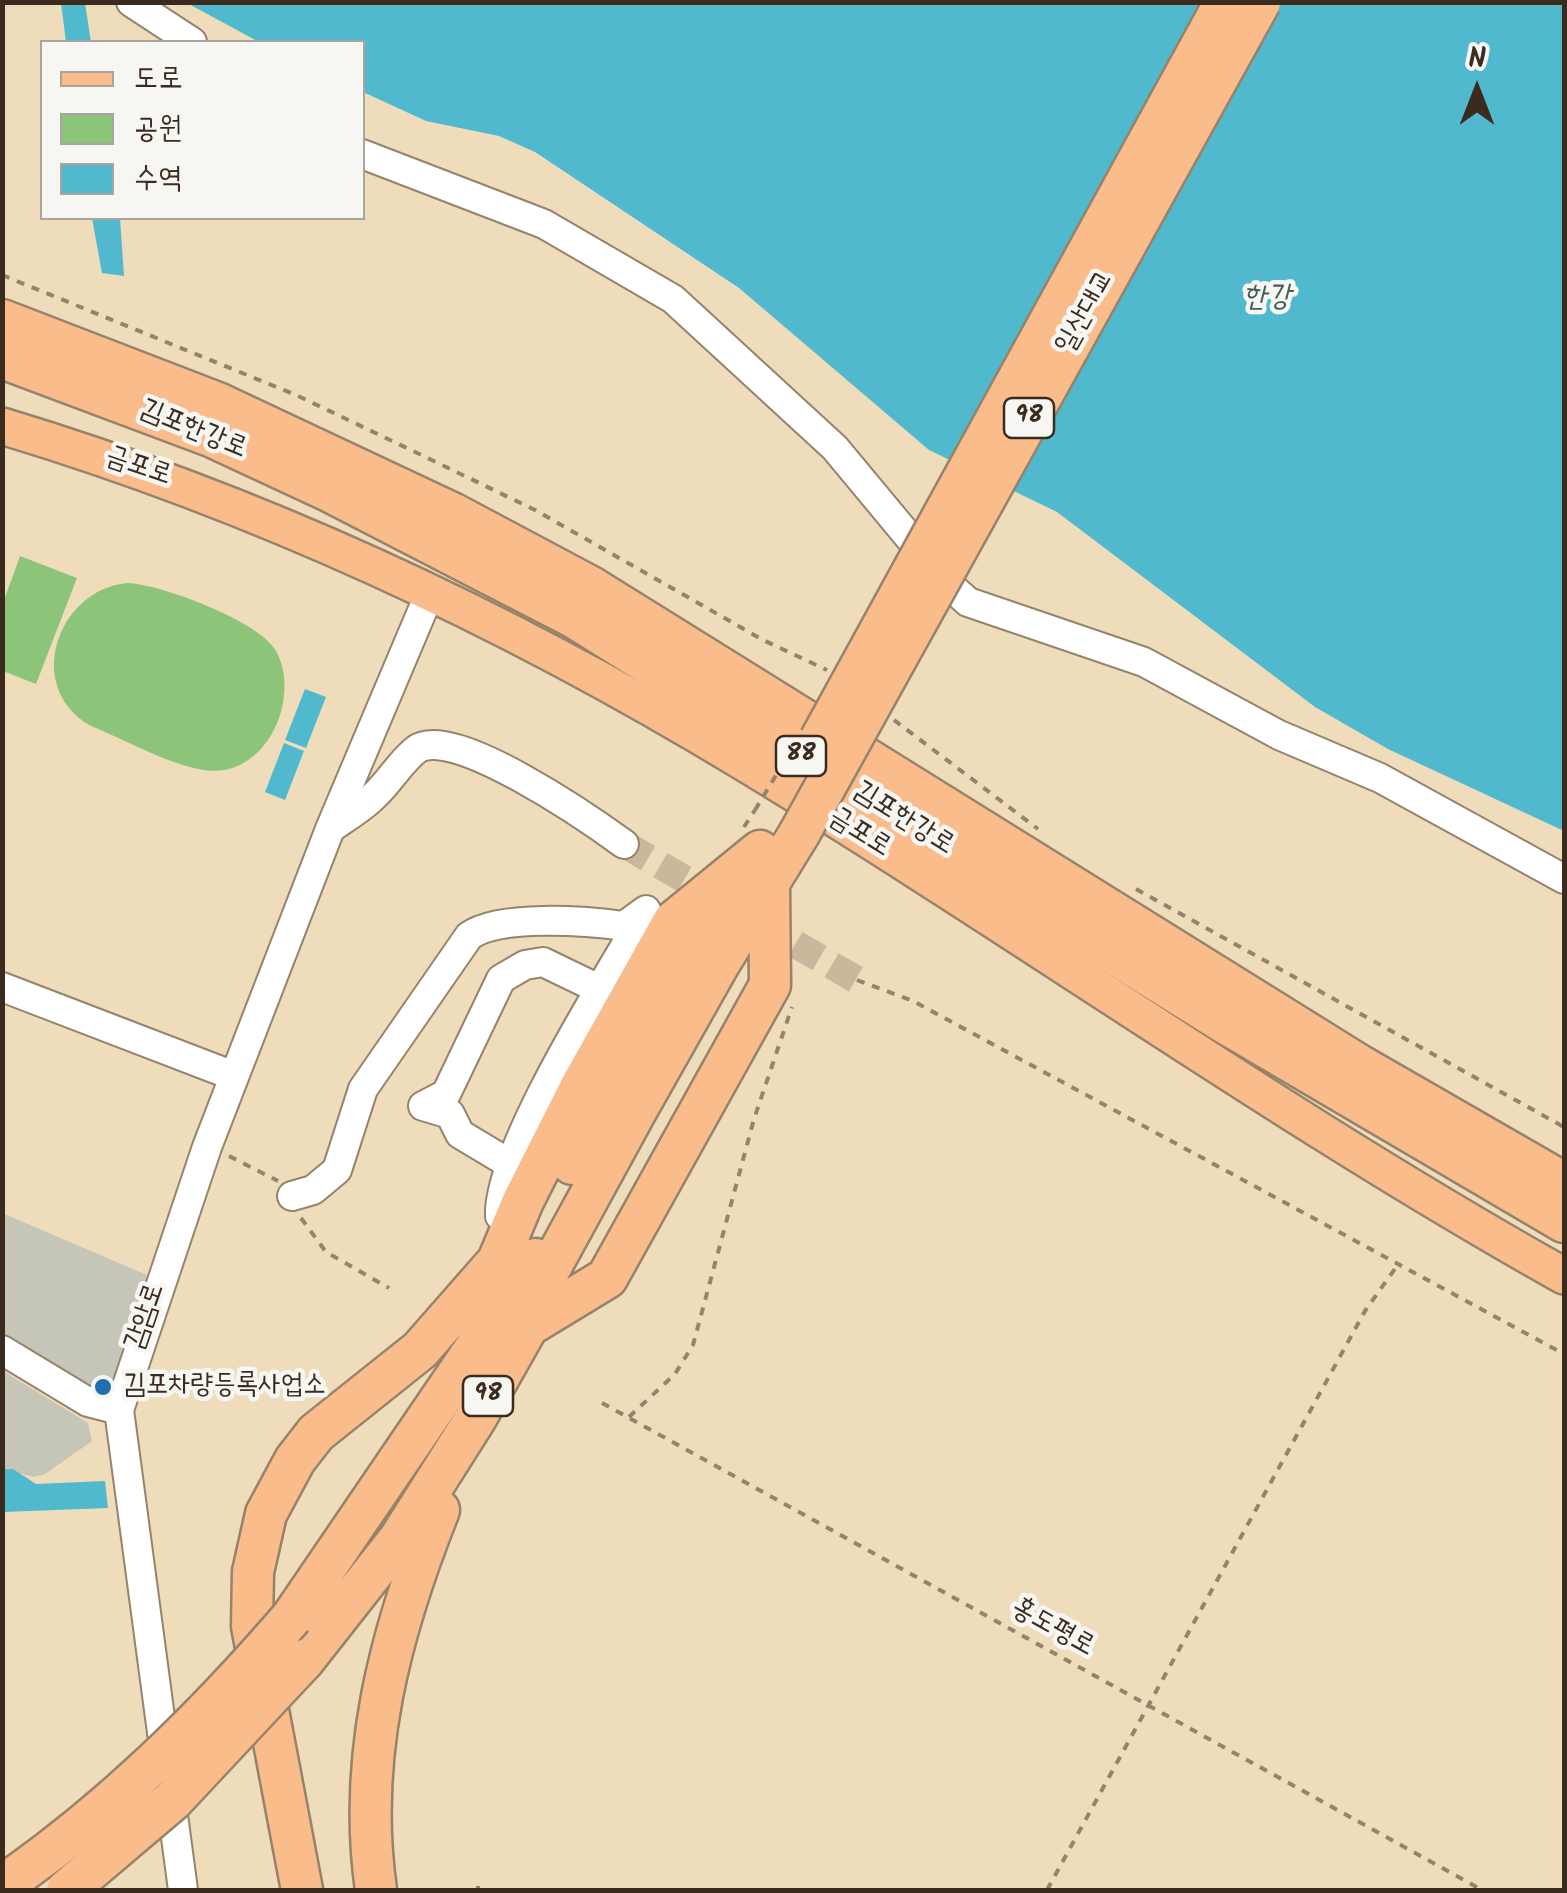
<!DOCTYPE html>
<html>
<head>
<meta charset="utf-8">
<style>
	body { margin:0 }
	#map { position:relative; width:1567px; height:1893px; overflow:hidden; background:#efdcbb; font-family:Kalam,"Poor Story",sans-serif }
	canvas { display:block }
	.frame { position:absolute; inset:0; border:5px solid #3b2a1e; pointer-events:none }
	.legend { position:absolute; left:40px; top:40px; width:325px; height:180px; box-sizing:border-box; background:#f6f6f2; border:2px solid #aba49d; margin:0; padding:12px 18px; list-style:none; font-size:30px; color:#3b2a1e }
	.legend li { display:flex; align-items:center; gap:20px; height:50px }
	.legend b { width:50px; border:2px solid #aba49d }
	.north { position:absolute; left:1427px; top:40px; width:100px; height:100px; -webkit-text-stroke:8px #f6f6f2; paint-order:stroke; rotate:0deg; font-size:28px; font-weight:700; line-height:40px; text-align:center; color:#3b2a1e }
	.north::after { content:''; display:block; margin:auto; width:35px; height:45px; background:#3b2a1e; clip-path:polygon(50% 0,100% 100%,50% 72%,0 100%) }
</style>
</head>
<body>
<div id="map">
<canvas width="1567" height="1893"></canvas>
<div class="frame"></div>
<ul class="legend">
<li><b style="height:12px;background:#fabc8b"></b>도로</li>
<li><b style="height:28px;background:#8cc579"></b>공원</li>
<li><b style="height:28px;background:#50b9cd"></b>수역</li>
</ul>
<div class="north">N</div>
</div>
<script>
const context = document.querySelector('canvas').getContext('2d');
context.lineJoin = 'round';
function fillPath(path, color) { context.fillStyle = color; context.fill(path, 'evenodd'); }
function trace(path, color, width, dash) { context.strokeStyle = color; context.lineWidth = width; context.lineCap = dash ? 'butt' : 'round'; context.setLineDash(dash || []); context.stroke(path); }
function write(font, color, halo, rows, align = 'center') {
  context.font = font + ' Kalam,"Poor Story",sans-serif'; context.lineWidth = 9; context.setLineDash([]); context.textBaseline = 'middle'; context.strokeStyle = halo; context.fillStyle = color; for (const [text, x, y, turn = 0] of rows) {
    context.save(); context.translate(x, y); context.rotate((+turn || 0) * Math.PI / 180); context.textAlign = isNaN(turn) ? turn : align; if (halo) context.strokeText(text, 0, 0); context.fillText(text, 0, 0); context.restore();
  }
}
const industrial = new Path2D(`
	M2,1213L147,1275L114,1377L104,1392L96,1394L3,1341Z
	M3,1371L88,1423L92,1441L45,1474L34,1477L3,1469Z`);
const green = new Path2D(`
	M20,556L77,578L36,684L3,671V603Z
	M127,583C160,584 260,621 276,651C302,698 266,780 204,770C167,764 126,740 91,726C23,688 57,590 127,583Z`);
const water = new Path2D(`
	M61,3H85L91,42H66Z
	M187,3H1564V831L1388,749L1315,707L1057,512L929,450L739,288L535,152L499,136L426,121L363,92L362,42H259Z
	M92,218H120L124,276L102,273Z
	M305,689L326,697L306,748L285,740Z
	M284,743L304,751L285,800L265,792Z
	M3,1469H13L36,1484L105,1481L108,1508L3,1512Z`);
const minorTunnel = new Path2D(`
	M624,844L722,901
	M759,923L857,980`);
const path = new Path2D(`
	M2,275L296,395L411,450L535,510L763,640L827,670
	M894,720L1038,829
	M744,827L755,810
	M1136,889L1564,1127
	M857,980L913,1001L1564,1354
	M229,1156L278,1181
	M301,1218L326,1252L389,1288
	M602,1403L1482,1890
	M629,1417L675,1374L693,1345L754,1119L792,1007
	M478,1890V1886
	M1047,1890L1365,1311L1399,1263`);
const minor = new Path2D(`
	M131,2L192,42
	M362,154L544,224L673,299L835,448L948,584L968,602L1144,662L1279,735L1380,778L1564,879
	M331,828C346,817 363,808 375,795C390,781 401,761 417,749C453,724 591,820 624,844
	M2,987L234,1076
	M510,1164L460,1134L450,1114L423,1106L446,1094L501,979L525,965L543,962L601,990
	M292,1196L313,1190L337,1170L363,1089L469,936C499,914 587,921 624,926L646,910
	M500,1216C497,1151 606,980 643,916
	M2,1350L88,1402L119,1410
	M183,1890L119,1410L207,1147L330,829L429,595`);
const major = new Path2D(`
	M2,426C261,504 512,622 743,762C1020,930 1282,1118 1564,1276`);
const highway = new Path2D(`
	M2,320L220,404L452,513L591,587L1359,1065L1564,1183
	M2,358L213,437L327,490L575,618L1225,1023L1564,1222
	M572,1164L700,936L729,895
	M528,1326L607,1278L770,985L769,887
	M292,1617L536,1259
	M304,1660L400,1538L476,1418L528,1326L541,1285L636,1111L719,964L799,834
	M302,1890L252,1626L253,1572L266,1514L295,1460L316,1433L420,1350L498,1261L523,1201L581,1086L673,922L760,851
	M376,1890C357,1757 390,1633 439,1510`);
const pathBridge = new Path2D(`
	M755,810L792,749`);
const highwayBridge = new Path2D(`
	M820,740L1225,2
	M799,834L1260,2
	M2,1886C112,1810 205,1718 292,1617
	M67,1890L173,1800L304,1660`);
const markers = [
	[103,1387,10,"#1f6fb2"]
];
const shields = [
	[1029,418,50],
	[801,756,50],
	[488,1396,50]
];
const shieldNames = [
	["98",1029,418],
	["88",801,756],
	["98",488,1396]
];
const streetNames = [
	["일산대교",1087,313,-61],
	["김포한강로",193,431,22],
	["금포로",138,468,19],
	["김포한강로",903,820,32],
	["금포로",859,834,32],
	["감암로",147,1317,-71],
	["홍도평로",1052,1629,29]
];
const poiNames = [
	["김포차량등록사업소",123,1387]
];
const waterNames = [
	["한강",1267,300]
];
fillPath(industrial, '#c5c5b8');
fillPath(green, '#8cc579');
fillPath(water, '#50b9cd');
trace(minorTunnel, '#cbb89c', 28, [28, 14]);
trace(minor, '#95836c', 32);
trace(major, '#95836c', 40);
trace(highway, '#95836c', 45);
trace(path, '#95836c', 4, [8, 8]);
trace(minor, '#fff', 28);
trace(major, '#fabc8b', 35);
trace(highway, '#fabc8b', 40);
trace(highwayBridge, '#95836c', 45, []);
trace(pathBridge, '#95836c', 4, [8, 8]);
trace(highwayBridge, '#fabc8b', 40);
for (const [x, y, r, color] of markers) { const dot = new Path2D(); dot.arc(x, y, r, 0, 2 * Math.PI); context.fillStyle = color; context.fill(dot); trace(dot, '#f6f6f2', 4); }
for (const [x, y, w] of shields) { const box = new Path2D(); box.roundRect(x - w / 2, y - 20, w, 40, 8); context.fillStyle = '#f6f6f2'; context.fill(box); trace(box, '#3b2a1e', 2.5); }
write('bold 25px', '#3b2a1e', null, shieldNames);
write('28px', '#3b2a1e', '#f6f6f2', streetNames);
write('28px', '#3b2a1e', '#f6f6f2', poiNames, 'left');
write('italic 30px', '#425c5b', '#f6f6f2', waterNames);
</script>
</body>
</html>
